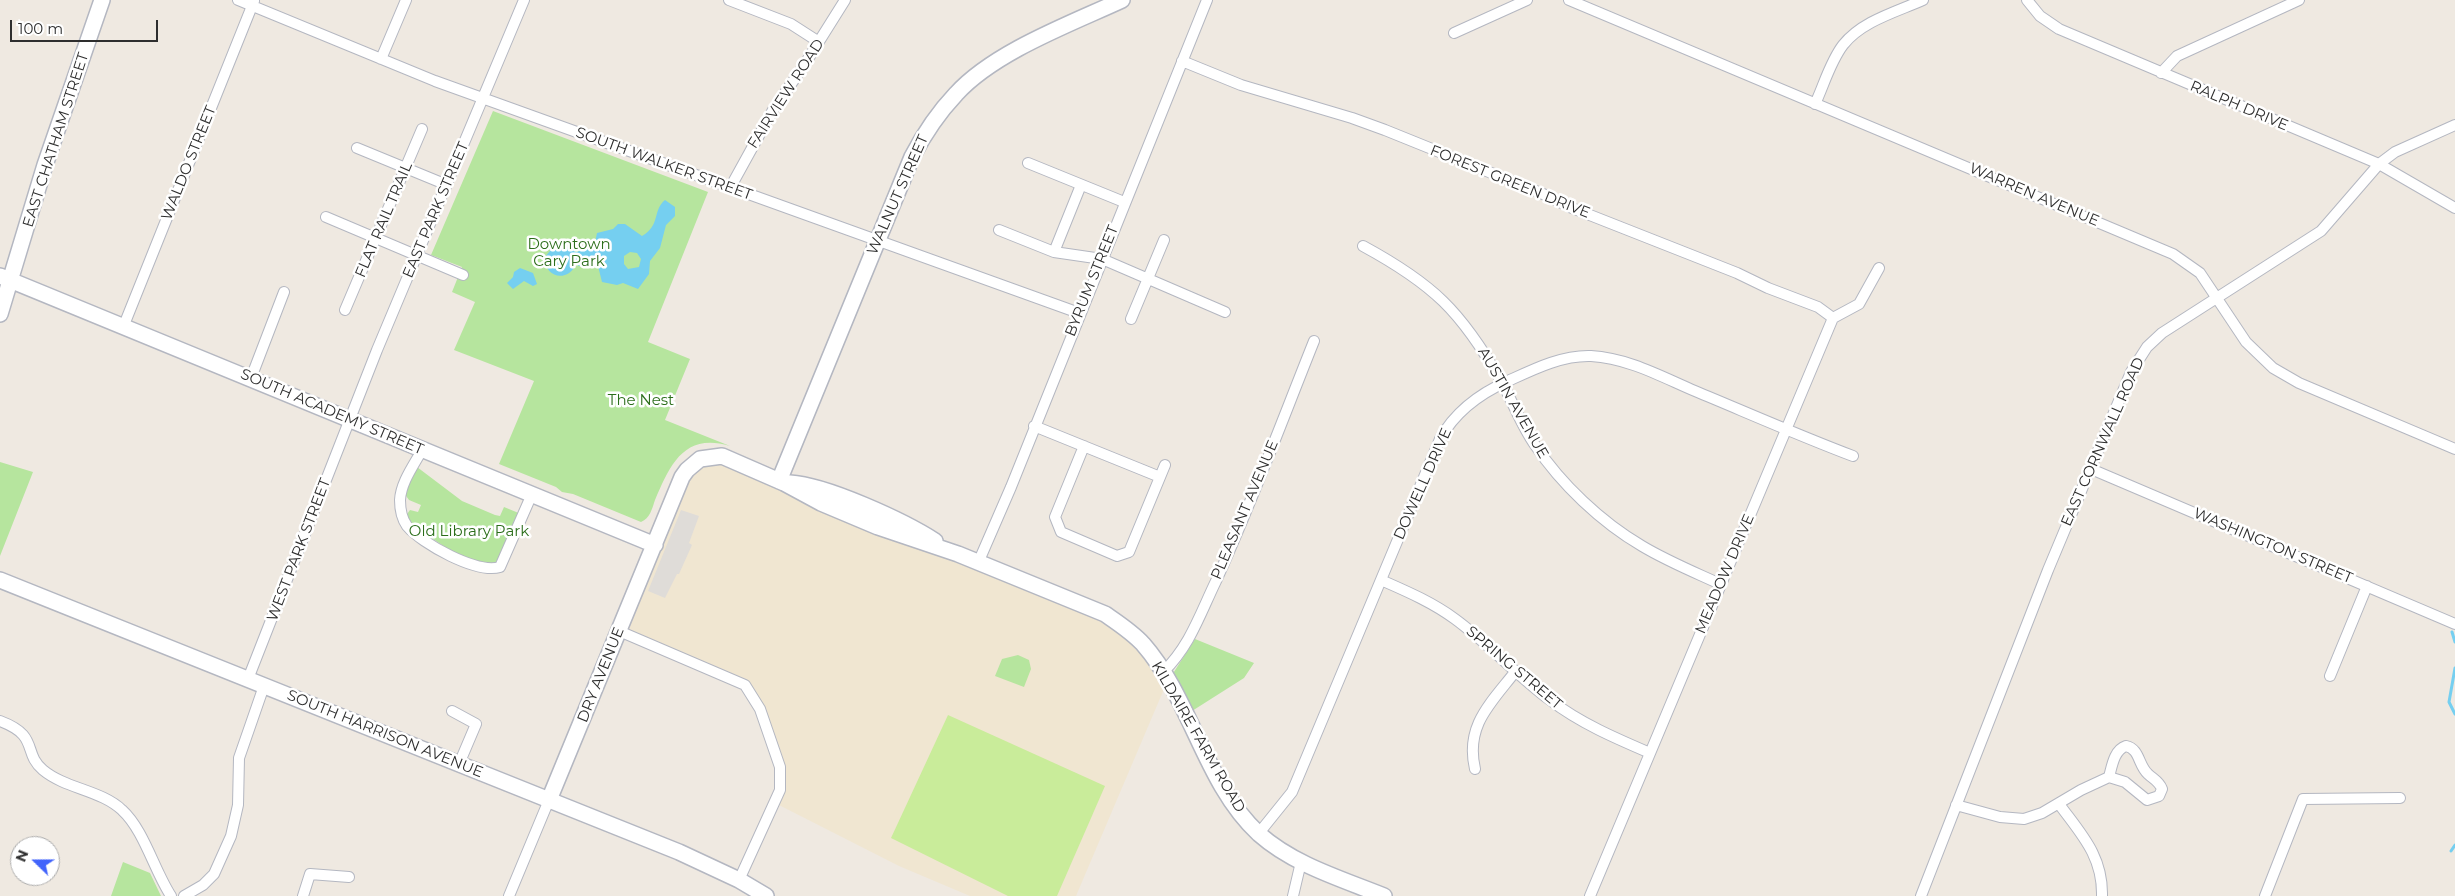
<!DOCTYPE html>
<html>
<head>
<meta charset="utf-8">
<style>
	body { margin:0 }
	#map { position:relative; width:2455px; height:896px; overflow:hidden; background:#efe9e1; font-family:Montserrat,sans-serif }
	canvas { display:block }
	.north { position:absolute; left:10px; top:836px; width:50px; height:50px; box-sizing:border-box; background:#fff; border:1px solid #ababab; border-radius:50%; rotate:292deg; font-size:14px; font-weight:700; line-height:20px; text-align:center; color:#2e2e2e }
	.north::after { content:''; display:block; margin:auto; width:18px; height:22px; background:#4264fb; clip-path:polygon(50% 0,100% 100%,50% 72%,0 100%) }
	.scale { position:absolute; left:10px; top:20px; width:148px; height:22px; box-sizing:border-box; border:2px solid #2e2e2e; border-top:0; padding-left:6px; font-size:15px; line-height:18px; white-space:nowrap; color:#2e2e2e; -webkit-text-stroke:4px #fff; paint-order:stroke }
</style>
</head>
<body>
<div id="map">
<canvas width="2455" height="896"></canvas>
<div class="north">N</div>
<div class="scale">100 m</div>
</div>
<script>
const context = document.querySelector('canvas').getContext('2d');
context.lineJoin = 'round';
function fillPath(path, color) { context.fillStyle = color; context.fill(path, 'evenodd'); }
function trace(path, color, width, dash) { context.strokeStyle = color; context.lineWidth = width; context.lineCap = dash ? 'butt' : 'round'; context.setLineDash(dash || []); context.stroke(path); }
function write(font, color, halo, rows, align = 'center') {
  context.font = font + ' Montserrat,sans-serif'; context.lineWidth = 5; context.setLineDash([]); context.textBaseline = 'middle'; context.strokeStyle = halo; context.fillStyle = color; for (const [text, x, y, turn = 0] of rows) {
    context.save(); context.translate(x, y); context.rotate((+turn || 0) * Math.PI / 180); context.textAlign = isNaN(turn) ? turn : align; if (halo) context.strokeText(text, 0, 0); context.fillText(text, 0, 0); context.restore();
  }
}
const education = new Path2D(`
	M708,457L1122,625L1167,682L1076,896H970L899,866L775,803L781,783L748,689L619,631L682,477Z`);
const green = new Path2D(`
	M493,111L708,192L648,342L690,359L665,420L730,446C684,432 670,465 655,500C652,509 650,518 641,522L573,494L562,492L556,487L499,464L534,381L454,350L475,302L452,292L462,267L431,255Z
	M0,462L33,472L0,556Z
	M417,467L462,501L495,515L500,516L504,507L521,514L502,560L492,566L457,555L409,523L407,514L410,510L418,512L421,505L409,500L404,493Z
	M1195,639L1254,663L1244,678L1192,711L1172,675Z
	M1018,655L1029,660L1031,669L1024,687L995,676L1002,659Z
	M123,862L150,873L161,896H111Z`);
const pitch = new Path2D(`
	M948,715L1105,786L1057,896H1008L891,838Z`);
const plaza = new Path2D(`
	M681,510L699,516L689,543L692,545L679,574H677L665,598L648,591Z`);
const water = new Path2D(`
	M665,200L675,207V216L666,225L660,248L650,261L649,274L638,289L623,283L617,285L602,282L598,266L593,263L592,259L579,266L576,264C568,283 544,278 545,257L554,246L564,245L576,252L594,247L597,233L613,229L618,224H625L642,236C661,225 652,211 665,200ZM630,252L637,253L641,259L639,267L628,269L624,264V256Z
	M520,268L533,273L537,284L533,286L524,281L513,289L507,283L513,277L514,272Z`);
const stream = new Path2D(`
	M2452,632L2455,642
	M2455,668L2449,702L2455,714
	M2451,851L2455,845`);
const street = new Path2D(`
	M238,0L435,81L1079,313
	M729,0L791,24L819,42
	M1569,0L2173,254L2200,273L2246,342L2273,368L2299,383L2455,449
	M2027,0L2040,16L2059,29L2379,164L2455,208
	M1454,33L1527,0
	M381,59L406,0
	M1182,61L1241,85L1352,118L1385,130L1541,193L1572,208L1737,273L1768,288L1818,307L1833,318
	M2161,73L2177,56L2299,0
	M1815,104C1824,85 1830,62 1843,45C1862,21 1896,12 1923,0
	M357,148L447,185
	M1028,163L1124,202
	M730,188L773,110L803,67L845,0
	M326,217L463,275
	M999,230L1054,252L1102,259L1225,312
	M1363,246C1433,284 1461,311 1501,381C1513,402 1521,425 1535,445C1561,484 1601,522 1642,546C1667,561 1694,572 1720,584
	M1054,252L1081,185
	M345,310L422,129
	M1131,319L1164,240
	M124,325L254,1
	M251,378L284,292
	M1034,426L1160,477
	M1084,446L1055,517L1061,532L1117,556L1129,552L1165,465
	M422,450C414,465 401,482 400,500C400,508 402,519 407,526C422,544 477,574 500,567L532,494
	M2091,469L2455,624
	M978,563L1011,487L1207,0
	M1381,580C1406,591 1432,602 1455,619C1488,643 1516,675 1550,700C1580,723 1615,738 1650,753
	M619,631L745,685L760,709L780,767V790L739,880
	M1163,672C1190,646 1200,614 1216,581C1252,502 1282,421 1314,341
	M2330,676L2367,586
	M248,679L377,350L524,0
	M452,711L476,724L459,764
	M0,721C40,736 22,752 43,770C66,789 101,790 122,810C144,830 154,870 171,896
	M1475,769C1465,726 1490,704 1515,672
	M2059,804C2081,834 2103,856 2102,896
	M1956,805L2000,817L2024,819L2042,813L2081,790L2109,777C2112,766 2114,750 2126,746C2140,749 2138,765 2148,774C2153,779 2159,781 2162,789L2159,796L2147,800L2125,782L2109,777
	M1259,833L1292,792L1440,439C1455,412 1481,393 1508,381C1534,369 1562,355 1591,356C1628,358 1662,377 1695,391C1748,413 1800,436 1853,456
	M184,896L203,885L214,874L231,836L238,805L239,758L264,686
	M303,896L310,874L349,877
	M509,896L549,800
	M1293,896L1301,862
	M1590,896L1833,318L1859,304L1879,268
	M1921,896L2048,570L2131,372L2147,347L2162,333L2321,231L2379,164L2395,152L2455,125
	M2265,896L2303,799L2400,798`);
const secondary = new Path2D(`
	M0,276L655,545
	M0,314L45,165L102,0
	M779,481L912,157C924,134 938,113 956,94C994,52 1070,24 1122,0
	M790,483C826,485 904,521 935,541
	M0,580L679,852L739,880L766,896
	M549,800L682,477L687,470L700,459L722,456L784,483L821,503L878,527L958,554L1105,614C1118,623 1132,632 1143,644C1192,700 1204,783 1259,834C1294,865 1342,879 1384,896`);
const streetNames = [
	["FAIRVIEW ROAD",786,94,-57],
	["RALPH DRIVE",2239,106,23],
	["EAST CHATHAM STREET",56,140,-72],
	["WALDO STREET",189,163,-68],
	["SOUTH WALKER STREET",664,164,20],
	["FOREST GREEN DRIVE",1510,182,22],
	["WALNUT STREET",898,195,-66],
	["WARREN AVENUE",2034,195,23],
	["EAST PARK STREET",436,210,-67],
	["FLAT RAIL TRAIL",384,220,-67],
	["BYRUM STREET",1092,281,-68],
	["AUSTIN AVENUE",1513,403,60],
	["SOUTH ACADEMY STREET",332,412,23],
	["EAST CORNWALL ROAD",2103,442,-66],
	["DOWELL DRIVE",1423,484,-66],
	["PLEASANT AVENUE",1245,510,-67],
	["WASHINGTON STREET",2273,546,23],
	["WEST PARK STREET",299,550,-69],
	["MEADOW DRIVE",1725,574,-67],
	["SPRING STREET",1514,668,40],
	["DRY AVENUE",601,675,-68],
	["SOUTH HARRISON AVENUE",385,734,22],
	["KILDAIRE FARM ROAD",1198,737,60]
];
const parkNames = [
	["Downtown",569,245],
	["Cary Park",569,262],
	["The Nest",641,401],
	["Old Library Park",469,532]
];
fillPath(education, '#f0e6d1');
fillPath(green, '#b6e59e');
fillPath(pitch, '#c9ec9a');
fillPath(plaza, '#dfdcd8');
fillPath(water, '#75cff0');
trace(stream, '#75cff0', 3);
trace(street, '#b4b7c1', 12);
trace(secondary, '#b4b7c1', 18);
trace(street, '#fff', 10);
trace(secondary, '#fff', 15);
write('15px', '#2e2e2e', '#fff', streetNames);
write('15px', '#2c6e1b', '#fff', parkNames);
</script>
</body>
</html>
